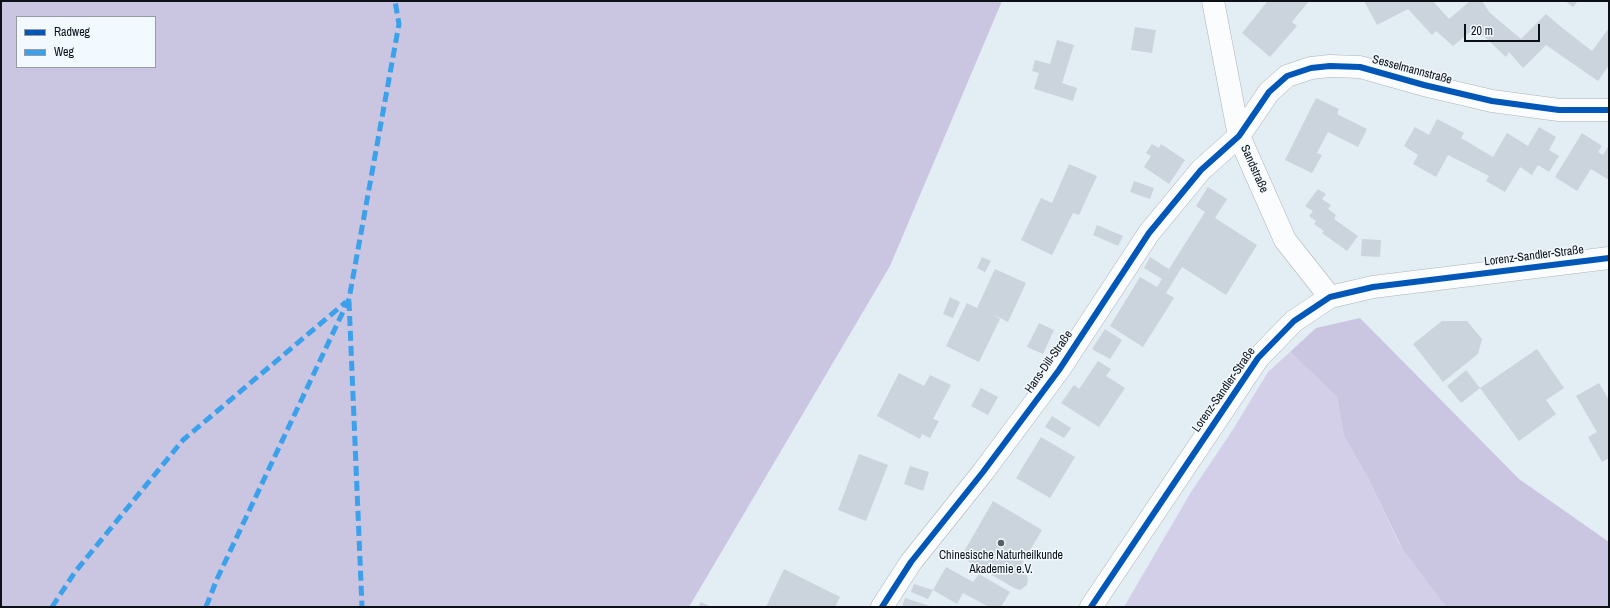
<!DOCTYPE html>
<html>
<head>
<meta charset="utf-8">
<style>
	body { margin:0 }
	#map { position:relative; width:1610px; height:608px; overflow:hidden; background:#e3edf4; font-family:"Archivo Narrow",sans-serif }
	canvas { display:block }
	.frame { position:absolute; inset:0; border:2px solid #0b1116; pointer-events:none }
	.legend { position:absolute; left:16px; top:16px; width:140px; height:52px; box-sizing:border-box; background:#f2f9ff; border:1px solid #969ca2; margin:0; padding:5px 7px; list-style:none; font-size:12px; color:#0b1116 }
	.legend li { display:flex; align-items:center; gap:8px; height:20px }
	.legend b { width:20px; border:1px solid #969ca2 }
	.scale { position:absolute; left:1464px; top:24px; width:76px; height:18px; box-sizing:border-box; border:2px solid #0b1116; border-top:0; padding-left:5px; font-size:12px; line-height:14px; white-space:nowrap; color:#0b1116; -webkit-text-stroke:3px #f2f9ff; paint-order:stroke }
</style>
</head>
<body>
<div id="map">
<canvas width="1610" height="608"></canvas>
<div class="frame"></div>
<ul class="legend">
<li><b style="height:5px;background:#0057b8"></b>Radweg</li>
<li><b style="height:5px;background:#3ca1ea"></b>Weg</li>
</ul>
<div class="scale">20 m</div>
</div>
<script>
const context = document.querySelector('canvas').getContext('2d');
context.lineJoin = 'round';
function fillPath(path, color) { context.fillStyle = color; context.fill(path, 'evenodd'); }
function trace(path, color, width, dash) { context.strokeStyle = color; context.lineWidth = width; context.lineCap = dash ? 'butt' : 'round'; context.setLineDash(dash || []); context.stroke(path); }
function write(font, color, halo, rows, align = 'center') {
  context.font = font + ' "Archivo Narrow",sans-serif'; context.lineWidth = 3; context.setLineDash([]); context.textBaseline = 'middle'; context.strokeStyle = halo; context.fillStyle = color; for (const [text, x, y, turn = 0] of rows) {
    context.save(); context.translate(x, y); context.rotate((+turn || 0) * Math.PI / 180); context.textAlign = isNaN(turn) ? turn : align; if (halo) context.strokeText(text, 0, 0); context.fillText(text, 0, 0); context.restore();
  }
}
const green = new Path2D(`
	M1290,352L1337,397L1344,436L1368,478L1399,543L1446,607H1124L1191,492L1232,431L1268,372Z`);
const forest = new Path2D(`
	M1,1H1002L890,266L689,607H1ZM17,17H155V67H17Z
	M1360,318L1519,479L1609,542V607H1446L1402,548L1368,478L1344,436L1337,397L1290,352L1316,328Z`);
const building = new Path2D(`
	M1266,1H1309L1292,22L1297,26L1270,57L1242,33L1267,2Z
	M1364,1H1433L1449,19L1470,1H1482L1490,13L1521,39L1546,14L1560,26L1592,51L1609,28V65L1598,81L1546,45L1523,68L1509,52L1506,57L1475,28L1453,46L1436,31L1432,35L1408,9L1377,25Z
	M1565,1H1578L1573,7Z
	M1135,27L1156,30L1152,53L1131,50Z
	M1057,40L1074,45L1062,83L1077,88L1073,101L1034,89L1039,73L1032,71L1035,60L1050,64Z
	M1316,98L1339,109L1337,114L1367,129L1358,147L1328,132L1317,153L1322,155L1312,173L1285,160Z
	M1437,119L1464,133L1461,138L1493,157L1507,133L1528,146L1539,127L1556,137L1549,150L1559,156L1549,172L1538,165L1532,175L1520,167L1505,192L1486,181L1489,176L1448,155L1436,177L1413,164L1418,155L1404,146L1415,127L1429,135Z
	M1582,133L1602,146L1598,152L1603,155L1609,145V180L1591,169L1577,191L1555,177Z
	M1152,144L1159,148L1161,144L1185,160L1169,184L1144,167L1151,156L1146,153Z
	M1069,164L1097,176L1079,215L1073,213L1052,255L1021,240L1041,198L1052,203Z
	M1134,181L1154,188L1150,199L1130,192Z
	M1208,187L1227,199L1215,218L1257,245L1226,295L1182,267L1166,293L1174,298L1143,347L1110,326L1140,277L1157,287L1162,279L1144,268L1150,257L1169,269L1205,212L1196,206Z
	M1318,189L1326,194L1322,199L1331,205L1328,209L1336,215L1334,219L1358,236L1347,251L1322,233L1324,231L1314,224L1316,221L1309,216L1313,211L1305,206Z
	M1097,225L1123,236L1118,246L1093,235Z
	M1362,239L1381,240L1380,257L1361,256Z
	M982,257L991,261L985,272L977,268Z
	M995,269L1026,283L1008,322L992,314L1000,319L979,362L946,346L967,303L977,308Z
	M950,297L960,302L953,318L943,314Z
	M1442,321H1467L1482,339L1478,354L1443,382L1413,344Z
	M1039,323L1054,330L1043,354L1027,347Z
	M1105,329L1122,340L1110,359L1092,349Z
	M1537,349L1564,388L1546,400L1556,414L1519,441L1480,388Z
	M1098,361L1111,369L1106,376L1125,388L1099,427L1061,403L1074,385L1079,389Z
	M1466,370L1480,388L1461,403L1447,386Z
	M899,373L924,386L930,375L951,385L933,419L939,421L930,438L922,434L920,439L877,416Z
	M1599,383L1609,400V458L1602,462L1588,437L1597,432L1576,396Z
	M981,388L998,397L988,415L971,406Z
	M1052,416L1071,428L1064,438L1045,427Z
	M1041,437L1075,457L1050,498L1016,478Z
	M859,454L888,465L866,521L838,510Z
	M910,466L929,472L923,491L904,484Z
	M993,501L1042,530L1018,571L1026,575L1028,578L1027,585L1020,590L1014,588L961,557Z
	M946,567L973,582L979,574L1010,592L1001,607H989L963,593L957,604L933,590L928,599L911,592L914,584L933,590Z
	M784,569L840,597L835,607H766Z
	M905,598L933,607H902Z
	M701,602L711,607H698Z`);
const minor = new Path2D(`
	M1213,1L1239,136L1285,240L1330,297
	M882,607L911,562L983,472L1059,370L1149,233L1201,170L1239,136L1269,92L1287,76L1311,68L1330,66L1360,67L1424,85L1492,101L1559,110H1609
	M1091,607L1258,358L1294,321L1330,297L1373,287L1609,258`);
const quiet = new Path2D(`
	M349,301L362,607
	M52,607L75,572L183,440L346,302
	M206,607L217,579L349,299L399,24L395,1`);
const cycleway = new Path2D(`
	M882,607L911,562L983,472L1059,370L1149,233L1201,170L1239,136L1269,92L1287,76L1311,68L1330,66L1360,67L1424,85L1492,101L1559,110H1609
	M1091,607L1258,358L1294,321L1330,297L1373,287L1609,258`);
const markers = [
	[1001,543,4,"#575e64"]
];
const streetNames = [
	["Sesselmannstraße",1412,70,15],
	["Sandstraße",1254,169,66],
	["Lorenz-Sandler-Straße",1534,256,-7],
	["Hans-Dill-Straße",1049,362,-55],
	["Lorenz-Sandler-Straße",1224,390,-55]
];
const poiNames = [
	["Chinesische Naturheilkunde",1001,556],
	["Akademie e.V.",1001,570]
];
fillPath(green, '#d3cfe9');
fillPath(forest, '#cac6e1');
fillPath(building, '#cbd3dd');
trace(minor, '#adb4ba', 23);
trace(minor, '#fbfcfd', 22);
trace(quiet, '#3ca1ea', 5, [10, 5]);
trace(cycleway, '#0057b8', 6);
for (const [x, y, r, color] of markers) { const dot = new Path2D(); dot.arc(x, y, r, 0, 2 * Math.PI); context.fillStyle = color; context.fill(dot); trace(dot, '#f2f9ff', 1.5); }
write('12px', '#0b1116', '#f2f9ff', streetNames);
write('12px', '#0b1116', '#f2f9ff', poiNames);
</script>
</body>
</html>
